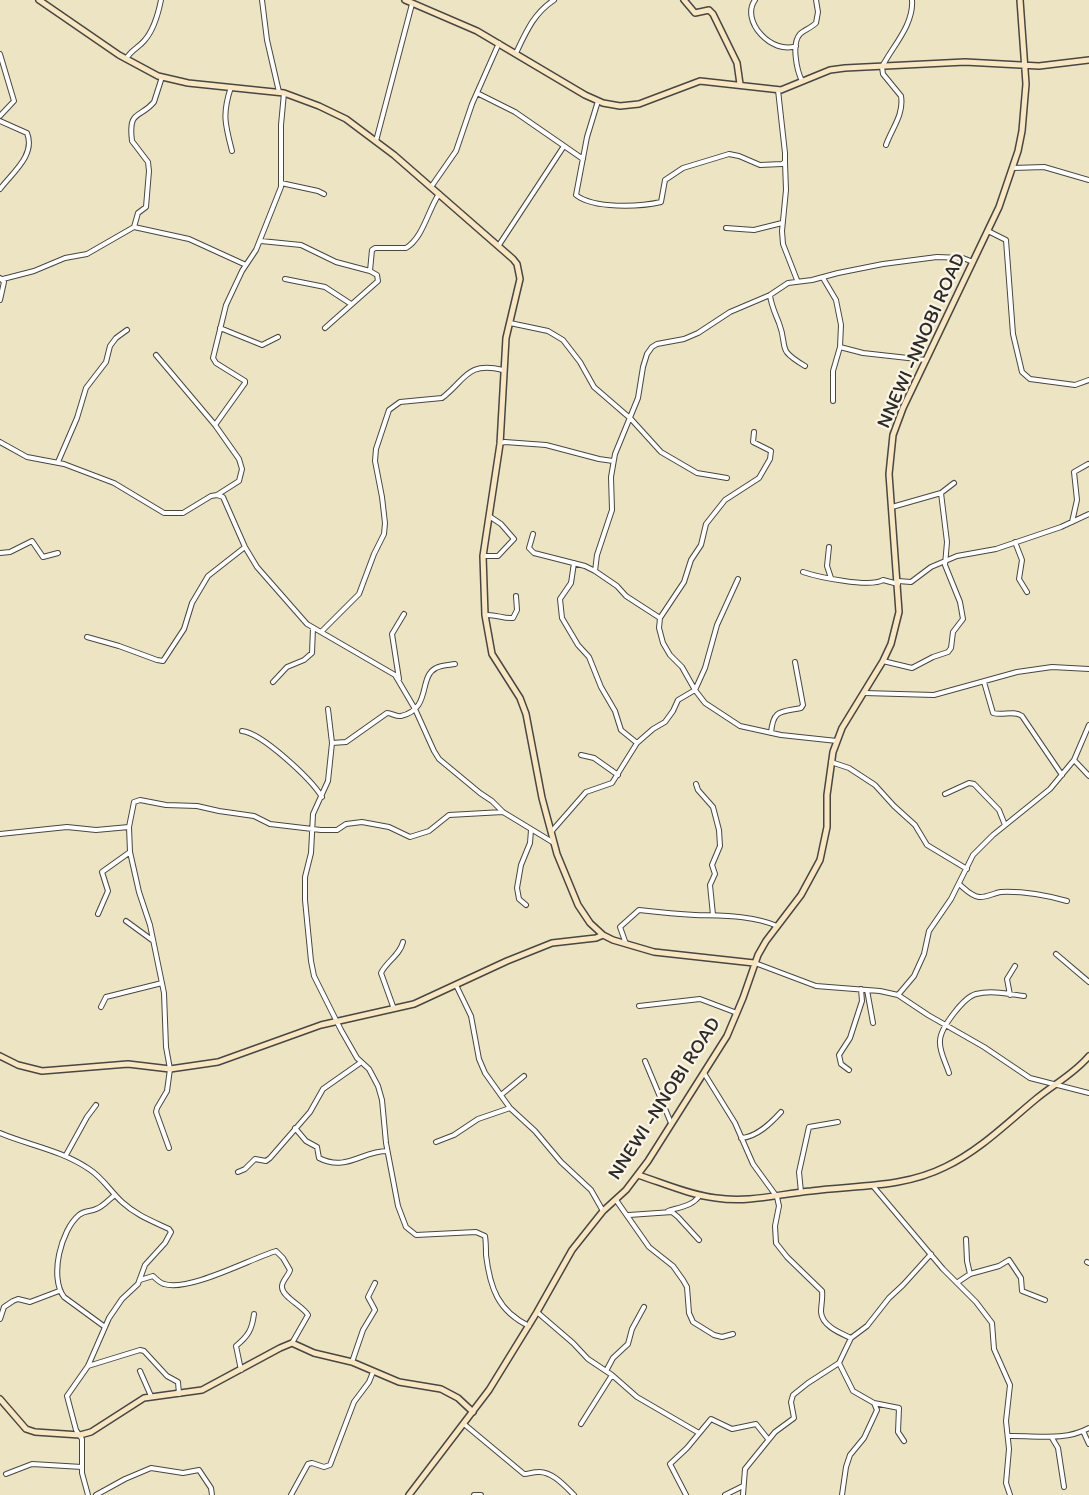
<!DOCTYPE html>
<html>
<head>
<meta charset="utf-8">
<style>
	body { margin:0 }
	canvas { display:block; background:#ece4c3 }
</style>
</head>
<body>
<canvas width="1089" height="1495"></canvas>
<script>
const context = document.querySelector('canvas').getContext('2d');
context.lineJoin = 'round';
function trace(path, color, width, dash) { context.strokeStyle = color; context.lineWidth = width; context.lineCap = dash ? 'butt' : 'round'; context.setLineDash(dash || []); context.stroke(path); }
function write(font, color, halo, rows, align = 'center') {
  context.font = font + ' Itim,sans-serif'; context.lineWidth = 4.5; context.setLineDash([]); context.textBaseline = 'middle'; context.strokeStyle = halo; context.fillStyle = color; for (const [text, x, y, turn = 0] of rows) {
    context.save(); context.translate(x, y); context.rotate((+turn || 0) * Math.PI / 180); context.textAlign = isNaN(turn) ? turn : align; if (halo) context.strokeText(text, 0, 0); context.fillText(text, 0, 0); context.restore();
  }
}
const street = new Path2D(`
	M262,0L267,40L279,92
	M755,0C740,21 772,55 796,46
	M516,53C526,32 534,13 554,0
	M0,54L14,101L0,116
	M126,59C131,50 138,48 144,41C154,30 158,15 161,0
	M802,81C797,71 791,44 800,34C804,30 811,28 816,23L818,12L816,0
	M231,87C222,114 225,124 232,151
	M477,93L515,112L583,159
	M598,101L587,137L576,195C594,209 639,207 661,202L665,180L683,168L729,154L739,156L760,165L782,164L785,162V153L778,90
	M0,121L27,133C36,155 12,173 0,189
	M376,141L412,4
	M886,145C892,128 904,115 901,96L883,74L882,67C892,47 914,25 912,0
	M785,162L786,190L782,231L783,244L797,280
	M1013,168L1044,167L1089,180
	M281,183L318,191L324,194
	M431,187L456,151L472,104L499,43
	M134,227L138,213L146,207L149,171L148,162L132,141C128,109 140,119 154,102L162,77
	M726,228L754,230L782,223
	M988,231L1006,240L1013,334L1022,372L1030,379L1075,385L1089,380
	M261,241L301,245L336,262L370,271
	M499,245L564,146
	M0,278L4,282L0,300
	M823,278L836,300L841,325L840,347L833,371V401
	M3,279L34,271L65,258L87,254L134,227L189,239L246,265
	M285,279L325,287L351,304
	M770,295C771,305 775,313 779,323C789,349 775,348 805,366
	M510,323L548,331L563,340L580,362L594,387L631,419L661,452L697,473L727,478
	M220,328L262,345L278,337
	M325,328L378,281L377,275L370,271L372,250L375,248H406C423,238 428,210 439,194
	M840,347L863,353L926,360
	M156,355L215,425L239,459L242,469L239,481L217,495
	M215,425L245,383V381L216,363L213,358L226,305L242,271L256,250L281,187V125L284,93
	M754,432L753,442L771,451L770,459L759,478L725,500L706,524L701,545L691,560L684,582L660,618L659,628L663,643L670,655L682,667L695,690L705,703L740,726L781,735L837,741
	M0,442L27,457L64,464L114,483L164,513H183L211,496L217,495L223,497L245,547L257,567L307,624L395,675L415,709L434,751L439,759L480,793L492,801L503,812L554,843
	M500,443L505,442L546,445L599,459L613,461
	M58,462L77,418L86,388L106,362L110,346L116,338L127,330
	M892,507L941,493L954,483
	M1072,522L1077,500L1074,472L1088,464
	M533,534L529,548L534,553L585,566L595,571L617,586L626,596L660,618
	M1015,542L1022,560L1019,579L1027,592
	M829,547L827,566L831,578
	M0,553L10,552L32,541L43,557L58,553
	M483,556H498L514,539L501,524L489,516
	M574,563L571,583L560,599L562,618L578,645L589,657L601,687L615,711L621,730L637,743
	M595,571L597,555L612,510L611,477L615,454L638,398L643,367L647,354L652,347L657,344L684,339L698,333L730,312L770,295L788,283L812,280L838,273L883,264L937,257L963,258L973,262
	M803,572C818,577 870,588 883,580L898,584
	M898,581L911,582L931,567L957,556L996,549L1061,527L1089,514
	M485,615C496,614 503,619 513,618L517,610L516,596
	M321,632L359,594L374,554L384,534L385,523L382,497L375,461L376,449L389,410L400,402L442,398C466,380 466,361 503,370
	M87,637L119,646L157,660L163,661L184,629L192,603L208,576L245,547
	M883,661L912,668L933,657L948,652L951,648L953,632L963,619L960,602L945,565L947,542L941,493
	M399,679L392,634L404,614
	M273,682L287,667L304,660L312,653L313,628
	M984,682L993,713C1003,716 1013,710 1022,716L1062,775
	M864,693L934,695L1017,672L1052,667L1089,669
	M328,709L332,743L328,781L313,814L311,853L305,877V900L311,961L314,976L341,1030L357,1058L369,1069L378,1086L382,1100L386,1143L398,1206L406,1227L416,1235L476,1232L485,1236C486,1242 486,1249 486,1255C490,1288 498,1311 529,1326
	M242,731C262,733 311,779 322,797
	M771,733C773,709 781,712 801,708L803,705L795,662
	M332,743L346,742L387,713C392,713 396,717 401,716C432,709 418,677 436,668C441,665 449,665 455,664
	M581,755L594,758L618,775
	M1074,760L1089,776
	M831,762L849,768L875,785L894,806L915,825L927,845L967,869
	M696,784L698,790L713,807L719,830L720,846L712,865L715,874L710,885L713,915
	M945,794L969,783L974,784L999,810L1005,825
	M551,832L586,792L612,783L637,743L653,729L665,722L673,711L678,700L695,690L705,668L717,625L738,579
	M0,834L67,827L96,830L129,827
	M959,884C965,889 971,896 979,897C985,898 994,893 1001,892C1024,891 1045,895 1067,901
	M526,905L519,899L517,888L521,865L530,843L531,830
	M98,914L108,891L102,872L130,852
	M126,921L152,940
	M626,944L620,927L639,910C657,912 676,914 695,915C722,916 752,915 777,926
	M1056,954L1089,982
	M755,963L816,986L880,991L898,995L928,1015L984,1047L1030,1078L1089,1093
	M456,985L471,1016L479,1059L485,1073L510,1108L535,1131L561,1162L591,1190L603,1211
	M867,990L873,1023
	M898,995L914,976L924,954L929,931L951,899L973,855L993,835L1050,789L1074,760L1089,725
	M1010,995L1007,979L1015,966
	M639,1006L700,999L737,1013
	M101,1007L106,997L162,983
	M394,1009L381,973C387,961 400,955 403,942
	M645,1061L671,1123
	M849,1070L841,1064L839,1055L850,1038L862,1001L861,989
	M704,1073L735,1123L753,1164L777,1197L779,1206L775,1226L776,1243L787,1257L822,1291C823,1298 821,1305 821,1312C822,1326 840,1333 851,1338
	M949,1073C946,1063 939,1051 940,1041C940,1028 964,997 976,994C991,990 1009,994 1024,996
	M501,1095L524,1076
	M295,1128L306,1141L317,1147L319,1158C346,1172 362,1151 387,1151
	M0,1133C31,1146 61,1150 89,1169C103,1178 110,1191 122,1202C136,1215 152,1221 169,1229L171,1232L165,1243L145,1265L138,1284L122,1299L109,1318L88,1366L67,1396L76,1430L82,1439V1473L88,1495
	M741,1138C757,1137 771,1123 781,1112
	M436,1142L454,1135L478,1119L510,1108
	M169,1148L156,1112L157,1108L167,1091L170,1069L166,1047L164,993L150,925L139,892L130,852L129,827L134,802L140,800L166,805L197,806L219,811L254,816L270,824L321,830H337L346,824L362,822L389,827L410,837L429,831L449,815L503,812
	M66,1155L87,1117L96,1105
	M238,1172L245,1169L255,1159L266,1161L270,1158L310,1112L323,1089L360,1063
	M873,1186L943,1269L976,1302L992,1323L994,1349L1010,1385L1006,1421L1009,1449L1006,1483L1010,1495
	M801,1192L799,1172L809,1127L838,1122
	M616,1200L649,1247L673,1266L683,1280L687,1287L689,1313L693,1322L714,1335L722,1337L733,1334
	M668,1211C680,1207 693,1206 700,1195
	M629,1215L672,1212L678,1217L699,1240
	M966,1239L967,1261L970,1274
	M1087,1262L1089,1263
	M140,1280L153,1276C156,1279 160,1283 164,1284C189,1292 250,1259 276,1251L283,1258L290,1270C289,1275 281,1282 282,1287C282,1297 303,1306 308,1315L292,1343
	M958,1282L970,1274L999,1266L1009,1260L1021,1278L1022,1291L1045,1300
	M537,1312L573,1343L588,1359L612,1375L637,1397L699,1433
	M0,1319L4,1307L13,1301L18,1299L30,1302L59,1291
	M105,1327L64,1297C49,1277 61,1230 79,1215C85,1210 90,1212 96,1209C103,1207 109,1199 115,1195
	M352,1362L363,1330L375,1310L368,1297L375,1283
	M839,1363L853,1391L874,1403L877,1410L864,1438L850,1455L846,1467L842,1495
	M88,1366L140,1350L144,1351L167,1376L178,1382L179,1394
	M241,1370L236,1346C248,1336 252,1330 254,1314
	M140,1371L151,1396
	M606,1371L613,1358L628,1344L632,1329L644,1307
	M874,1403L899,1408L898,1432L904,1441
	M464,1424L524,1474C528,1474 533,1472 538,1472C552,1471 565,1486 574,1495
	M581,1424L612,1375
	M1083,1431L1089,1444
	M1008,1436C1035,1435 1063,1442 1089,1428
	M1052,1438L1058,1448L1064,1487
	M6,1474L32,1464L82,1467
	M96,1495L125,1479L151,1468L183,1473L199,1470L211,1488L212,1495
	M291,1495L308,1464L312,1463L324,1467L330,1465L354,1402L369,1382L373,1372
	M474,1495H481
	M686,1495L670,1464L687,1448L711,1419L732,1429L756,1424L768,1439
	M725,1495L743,1486
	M743,1495L745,1469L775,1432L794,1418L791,1402L793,1395L808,1383L839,1363L851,1338L867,1326L889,1298L903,1285L931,1254`);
const secondary = new Path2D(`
	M39,0L119,55L158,76L188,83L284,93L319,106L346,119L394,155L513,259L517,264L520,279L506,338L500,444L483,556L485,615L492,654L520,698L526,714L542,798L557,854L578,905L590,923L603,935L613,940L654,952L754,963
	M405,0L477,31L585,95L603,103L620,106L639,104L700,81L781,90L830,70L845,68L965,62L1039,66L1089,60
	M684,0L695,13L709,10L713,14L737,63L740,84
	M0,1056L18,1065L42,1071L128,1064L170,1069L218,1062L321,1025L414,1004L507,961L552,943L596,938L603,935
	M638,1175C663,1183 690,1195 716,1198C749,1203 779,1194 811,1191C857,1185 903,1188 945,1167C979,1151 1007,1123 1036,1099C1054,1084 1074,1074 1089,1056
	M0,1399L26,1429L35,1432L80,1435L91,1432L144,1398L202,1390L280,1348L292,1343L314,1353L352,1362L399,1382L441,1389L458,1398L473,1412
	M409,1495L489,1390L537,1312L572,1250L603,1211L626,1190L648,1161L727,1036L743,998L758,955L766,941L801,895L820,860L827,827V795L833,752L842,728L883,661L891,644L899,612L889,474L893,435L903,408L999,207L1018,151L1022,131L1026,84L1020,0`);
const streetNames = [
	["NNEWI -NNOBI ROAD",922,341,-66],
	["NNEWI -NNOBI ROAD",665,1099,-57]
];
trace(street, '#484742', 6);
trace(secondary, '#484742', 8);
trace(street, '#fff', 4);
trace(secondary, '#f9e7c3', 5);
write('20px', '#2b2b2b', '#fcf5e5', streetNames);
</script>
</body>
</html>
